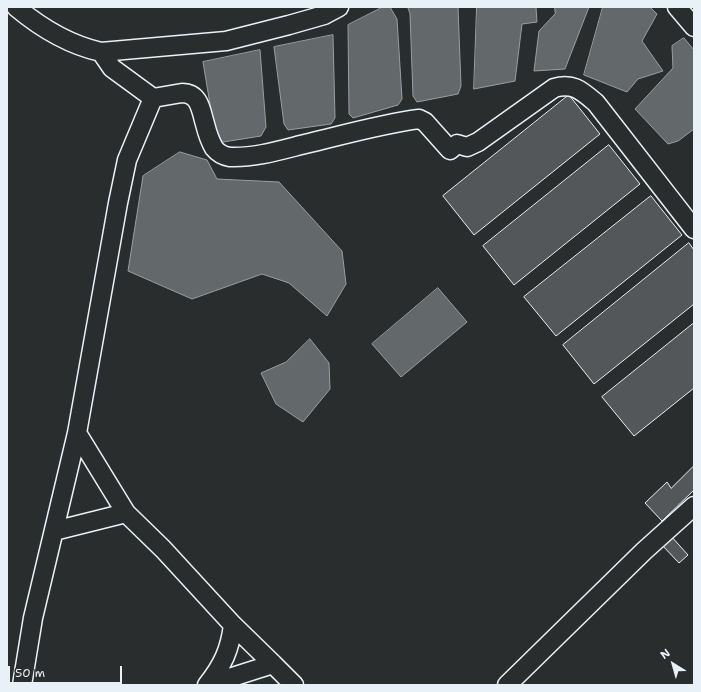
<!DOCTYPE html>
<html>
<head>
<meta charset="utf-8">
<style>
	body { margin:0 }
	#map { position:relative; width:701px; height:692px; overflow:hidden; background:#2a2d2e; font-family:"Shantell Sans",sans-serif }
	canvas { display:block }
	.frame { position:absolute; inset:0; border:8px solid #e8f1f8; pointer-events:none }
	.north { position:absolute; left:653px; top:644px; width:40px; height:40px; -webkit-text-stroke:3px #2a2d2e; paint-order:stroke; rotate:323deg; font-size:11px; font-weight:700; line-height:16px; text-align:center; color:#e8f1f8 }
	.north::after { content:''; display:block; margin:auto; width:14px; height:18px; background:#e8f1f8; clip-path:polygon(50% 0,100% 100%,50% 72%,0 100%) }
	.scale { position:absolute; left:8px; top:666px; width:114px; height:18px; box-sizing:border-box; border:2px solid #e8f1f8; border-top:0; padding-left:5px; font-size:12px; line-height:14px; white-space:nowrap; color:#e8f1f8; -webkit-text-stroke:3px #2a2d2e; paint-order:stroke }
</style>
</head>
<body>
<div id="map">
<canvas width="701" height="692"></canvas>
<div class="frame"></div>
<div class="north">N</div>
<div class="scale">50 m</div>
</div>
<script>
const context = document.querySelector('canvas').getContext('2d');
context.lineJoin = 'round';
function fillPath(path, color) { context.fillStyle = color; context.fill(path, 'evenodd'); }
function trace(path, color, width, dash) { context.strokeStyle = color; context.lineWidth = width; context.lineCap = dash ? 'butt' : 'round'; context.setLineDash(dash || []); context.stroke(path); }
const water = new Path2D(`
	M383,7H390L397,19L402,99L398,105L353,118L349,114L348,25Z
	M408,7H458L461,86L458,94L417,102L413,96L410,14Z
	M477,7H536L537,22L522,24L515,81L474,89Z
	M555,7H589L565,69L534,71L539,31L555,14Z
	M603,7H650L657,14L642,41L663,71L638,79L627,92L584,75Z
	M333,35L335,118L331,124L288,130L284,124L274,47Z
	M684,38L694,50V129L678,141L668,144L635,109L673,68L672,46Z
	M260,50L266,127L261,136L223,142L215,134L203,62Z
	M180,152L207,160L217,179L279,182L342,251L346,284L327,316L289,283L262,274L192,299L128,271L143,176Z
	M438,288L467,322L401,377L372,344Z
	M310,339L329,363L330,389L303,422L276,404L261,373L286,362Z`);
const building = new Path2D(`
	M569,95L600,134L474,235L443,196Z
	M609,145L640,184L514,285L483,246Z
	M651,196L682,235L556,336L524,297Z
	M689,243L694,250V304L594,384L563,345Z
	M694,323V388L634,436L602,397Z
	M694,466V490L662,521L645,503L667,482L671,488Z
	M670,535L688,555L679,563L661,544Z`);
const minor = new Path2D(`
	M16,7C41,28 70,45 101,52L226,41L289,25L324,15L339,7
	M677,7L694,27
	M101,52L112,68L153,98
	M77,433L126,513L163,549L233,625L273,664
	M54,531L126,513
	M22,685L33,618L77,433L118,203L127,160L153,98L182,93C200,93 201,111 205,124C207,132 210,141 214,148C218,153 223,156 230,157C255,158 281,150 305,144C343,135 381,124 419,119L425,122L450,150L457,144L467,147L478,142L554,88C573,82 582,91 596,103L694,229
	M207,685C223,665 230,649 233,625
	M214,685L226,679L273,664L294,685
	M507,685L644,551L694,506`);
fillPath(water, '#63686b');
trace(water, '#989fa3', 1);
fillPath(building, '#535759');
trace(building, '#e8f1f8', 1);
trace(minor, '#e8f1f8', 21);
trace(minor, '#2a2d2e', 18);
</script>
</body>
</html>
